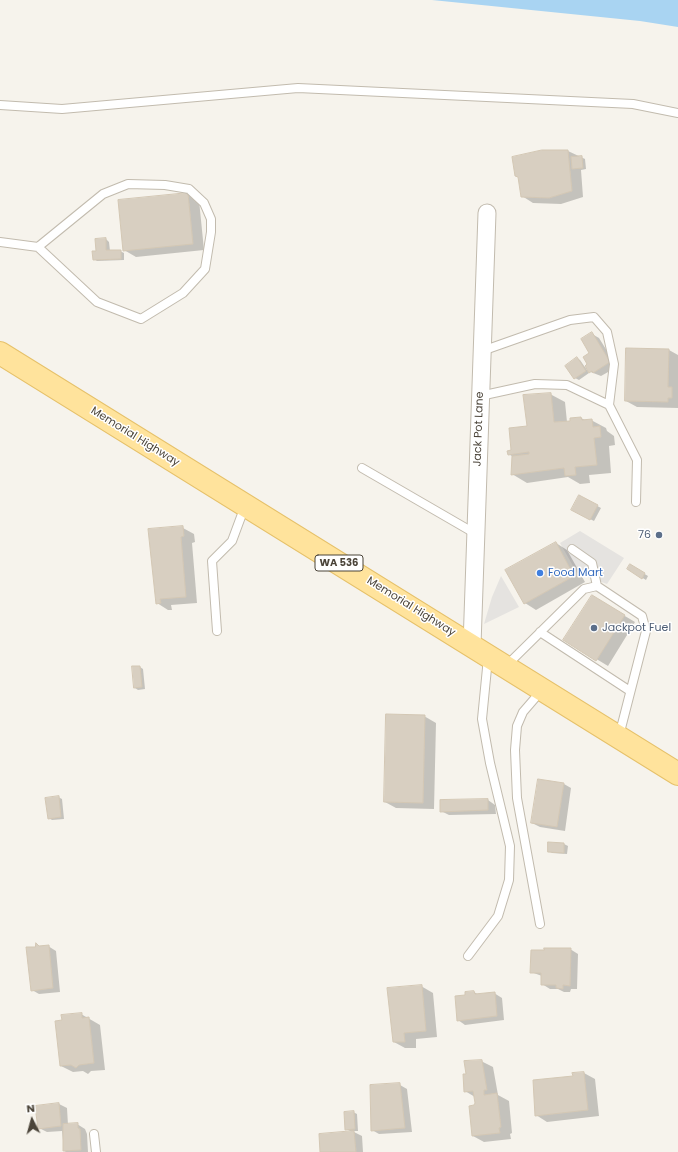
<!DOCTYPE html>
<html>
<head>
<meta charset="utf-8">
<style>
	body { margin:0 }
	#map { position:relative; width:678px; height:1152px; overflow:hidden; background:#f6f3ec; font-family:Poppins,sans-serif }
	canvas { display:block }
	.north { position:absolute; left:12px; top:1100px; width:40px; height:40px; -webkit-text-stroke:3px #fff; paint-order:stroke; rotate:354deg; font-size:11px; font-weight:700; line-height:16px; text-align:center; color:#4b4439 }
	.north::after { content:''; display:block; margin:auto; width:14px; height:18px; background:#4b4439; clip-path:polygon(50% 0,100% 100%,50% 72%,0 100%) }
</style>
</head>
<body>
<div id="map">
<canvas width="678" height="1152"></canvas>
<div class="north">N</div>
</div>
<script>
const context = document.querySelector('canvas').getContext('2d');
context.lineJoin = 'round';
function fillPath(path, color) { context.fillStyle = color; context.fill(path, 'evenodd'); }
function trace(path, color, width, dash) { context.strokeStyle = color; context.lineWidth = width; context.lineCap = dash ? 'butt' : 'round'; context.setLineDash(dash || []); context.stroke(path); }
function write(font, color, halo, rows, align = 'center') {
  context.font = font + ' Poppins,sans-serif'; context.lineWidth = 3; context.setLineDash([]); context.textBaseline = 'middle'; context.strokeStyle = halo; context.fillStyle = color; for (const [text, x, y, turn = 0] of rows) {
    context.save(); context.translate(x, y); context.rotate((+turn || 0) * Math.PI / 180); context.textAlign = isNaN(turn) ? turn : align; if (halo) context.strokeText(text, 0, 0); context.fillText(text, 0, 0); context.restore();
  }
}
const parking = new Path2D(`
	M580,531L624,558L607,584L577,573L560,543Z
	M501,576L519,607L484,624L492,597Z`);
const water = new Path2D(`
	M432,0H678V27L640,21Z`);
const shadow = new Path2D(`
	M568,151L585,159L586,169L581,170L583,197L561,204L533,203L522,196Z
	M188,194L199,200L204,250L136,257L124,250Z
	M106,239L109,242L110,251H120L124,253V260L97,261L94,259Z
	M592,334L599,338L617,367L601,376L588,371Z
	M669,350L678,355V408L637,407L626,401Z
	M577,358L580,360L589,373L579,380L575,378Z
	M550,394L565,402L567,422L581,418L585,420H591L606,428L607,431L614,436L615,445L609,446L611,473L589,475L590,483L580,484L568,477L527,483L512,474L513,457L509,454Z
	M579,496L601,508L594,521L572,510Z
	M183,528L194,534L195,542L192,543L197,603L171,605L172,610H168L157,603Z
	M556,543L567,550L585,582L536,610L525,603Z
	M630,565L648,576L646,580L628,569Z
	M603,603L635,622L608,666L565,640Z
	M140,667L143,669L145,689L138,690L135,688Z
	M424,716L436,723L434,809L396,808L385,802Z
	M564,784L571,788L565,831L540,827L532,823Z
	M58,797L62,799L64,819L52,820L49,818Z
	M488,800L495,805L496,814L449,815L441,811Z
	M549,843L564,844L568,846L567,854L552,853L549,851Z
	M37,945L41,947L48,946L56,951L60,992L39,994L32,990Z
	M570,949L578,954L577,989H571L570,992H564L558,989H550L542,984V976L531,972Z
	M421,986L433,993L437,1037L416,1039V1048H405L394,1042Z
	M474,992L479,995L494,993L502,998L504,1020L465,1025L458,1020L466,996Z
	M81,1014L100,1025L105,1070L91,1071L88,1074L83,1071L73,1072L61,1066L63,1021Z
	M481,1061L493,1067L498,1095L509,1101L512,1133L510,1134L511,1139L484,1142L473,1136L476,1104L475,1097L465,1091L467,1075Z
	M584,1073L595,1079L599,1116L547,1122L536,1115L574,1077Z
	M400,1085L407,1089L412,1132L379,1134L372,1130Z
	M59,1104L67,1108L68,1125L77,1124L85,1129L87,1134L88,1152H66L64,1151L62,1131L47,1132L39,1128L37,1106Z
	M353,1112L357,1114L358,1131H352L362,1136L363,1152H321L352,1132L346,1129Z`);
const building = new Path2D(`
	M542,150H568L572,191L549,198L521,197L518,177L515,176L512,157Z
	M582,156L583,168L572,169L571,157Z
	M188,193L193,244L123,251L118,200Z
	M106,238V250H121V259L93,260L92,251H96L95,239Z
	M592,332L610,362L593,373L592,371L589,373L585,366L587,364L583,357L589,353L581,339Z
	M626,348L669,349L668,387H672V398H668V402L625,401Z
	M577,357L586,371L574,379L565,366Z
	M551,393L554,422L570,421V418L581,417L582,420L592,419L593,427L600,426L601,437L594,438L597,465L575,467L576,475L565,476L564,468L511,475L512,456L529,454V452L508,455L507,451L511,450L509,428L527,426L523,395Z
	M579,495L598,505L590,520L571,510Z
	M183,526L184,536L181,537L186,597L160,599L161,603L156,604L148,529Z
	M556,542L574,576L524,604L505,570Z
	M630,564L645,573L642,579L627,569Z
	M592,595L625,615L596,661L563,640Z
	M132,666H140L142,687L134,688Z
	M386,714L425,715L423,803L384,802Z
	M538,779L564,783L557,827L531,823Z
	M59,796L61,817L48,819L45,798Z
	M488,799V810L440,812V800Z
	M548,842L564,843V853L548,852Z
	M36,943L39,946L49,945L53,988L31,991L26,947H35Z
	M544,948H571L570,986L563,985V989L556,988V985H541V973H530L531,950H544Z
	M422,985L426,1031L404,1033L405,1042H393L387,988Z
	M474,991L475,994L495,992L497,1016L457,1021L455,996L465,995V992Z
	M82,1013V1018L89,1017L94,1063L79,1065L76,1068L71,1065L60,1066L55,1021L62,1020L61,1015Z
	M482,1060L487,1090H484V1095L497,1093L501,1127L499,1128L500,1133L472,1136L469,1106L474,1105L475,1103L473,1091L464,1092L463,1074H466L464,1061Z
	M584,1072L588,1110L535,1116L533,1080L573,1076L572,1073Z
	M400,1083L405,1128L371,1131L370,1085Z
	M59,1103L61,1126L38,1129L35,1106Z
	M354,1111L355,1129L345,1130L344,1112Z
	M78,1123V1128L80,1129L81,1150L63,1151V1124Z
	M354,1131L356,1152H320L319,1134Z`);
const lane = new Path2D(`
	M0,105L62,109L298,88L633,104L678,113
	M0,242L38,247L97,302L141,319L183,293L205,269L211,232V219L204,203L189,189L165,185L128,184L103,194L38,247
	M482,351L570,320L594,317L607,332L614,364L609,405L637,460L636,502
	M480,396L535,384L567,385L609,405
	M362,468L476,534
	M572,549L592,563L597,586
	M217,631L212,561L232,541L245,506
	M540,632L630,691
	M506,666L584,589L597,586L642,616L646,631L619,736
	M540,924L517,798L515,750L517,726L523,712L542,690
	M468,956L498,916L509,880L510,846L490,763L482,719L488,658
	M94,1134L96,1152`);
const street = new Path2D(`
	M472,645L487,213`);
const primary = new Path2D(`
	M0,353L678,774`);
const markers = [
	[659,535,4,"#5c6f8a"],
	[540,573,4,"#3f7fe0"],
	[594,628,4,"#5c6f8a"]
];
const shields = [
	[339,563,48]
];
const shieldNames = [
	["WA 536",339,563]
];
const streetNames = [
	["Jack Pot Lane",479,429,-88],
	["Memorial Highway",135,437,32],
	["Memorial Highway",411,607,32]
];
const serviceNames = [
	["76",651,535],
	["Jackpot Fuel",602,628,"left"]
];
const shopNames = [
	["Food Mart",548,573]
];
fillPath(parking, '#e5e3e0');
fillPath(water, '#a9d4f2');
fillPath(shadow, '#0003');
fillPath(building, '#d8cfc1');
trace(building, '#d3c7b4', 1);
trace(lane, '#c2bbae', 10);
trace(street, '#c2bbae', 19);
trace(primary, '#e6c16a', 24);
trace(lane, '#fff', 8);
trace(street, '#fff', 17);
trace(primary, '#ffe39c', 22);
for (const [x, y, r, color] of markers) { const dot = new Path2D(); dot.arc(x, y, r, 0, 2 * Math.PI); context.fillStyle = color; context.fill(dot); trace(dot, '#fff', 1.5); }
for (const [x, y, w] of shields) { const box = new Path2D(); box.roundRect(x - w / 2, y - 8, w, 16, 3); context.fillStyle = '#fff'; context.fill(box); trace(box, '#4b4439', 1); }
write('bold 10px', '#4b4439', null, shieldNames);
write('11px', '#4b4439', '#fff', streetNames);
write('11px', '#4e5e75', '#fff', serviceNames, 'right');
write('11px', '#366cbe', '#fff', shopNames, 'left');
</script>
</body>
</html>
